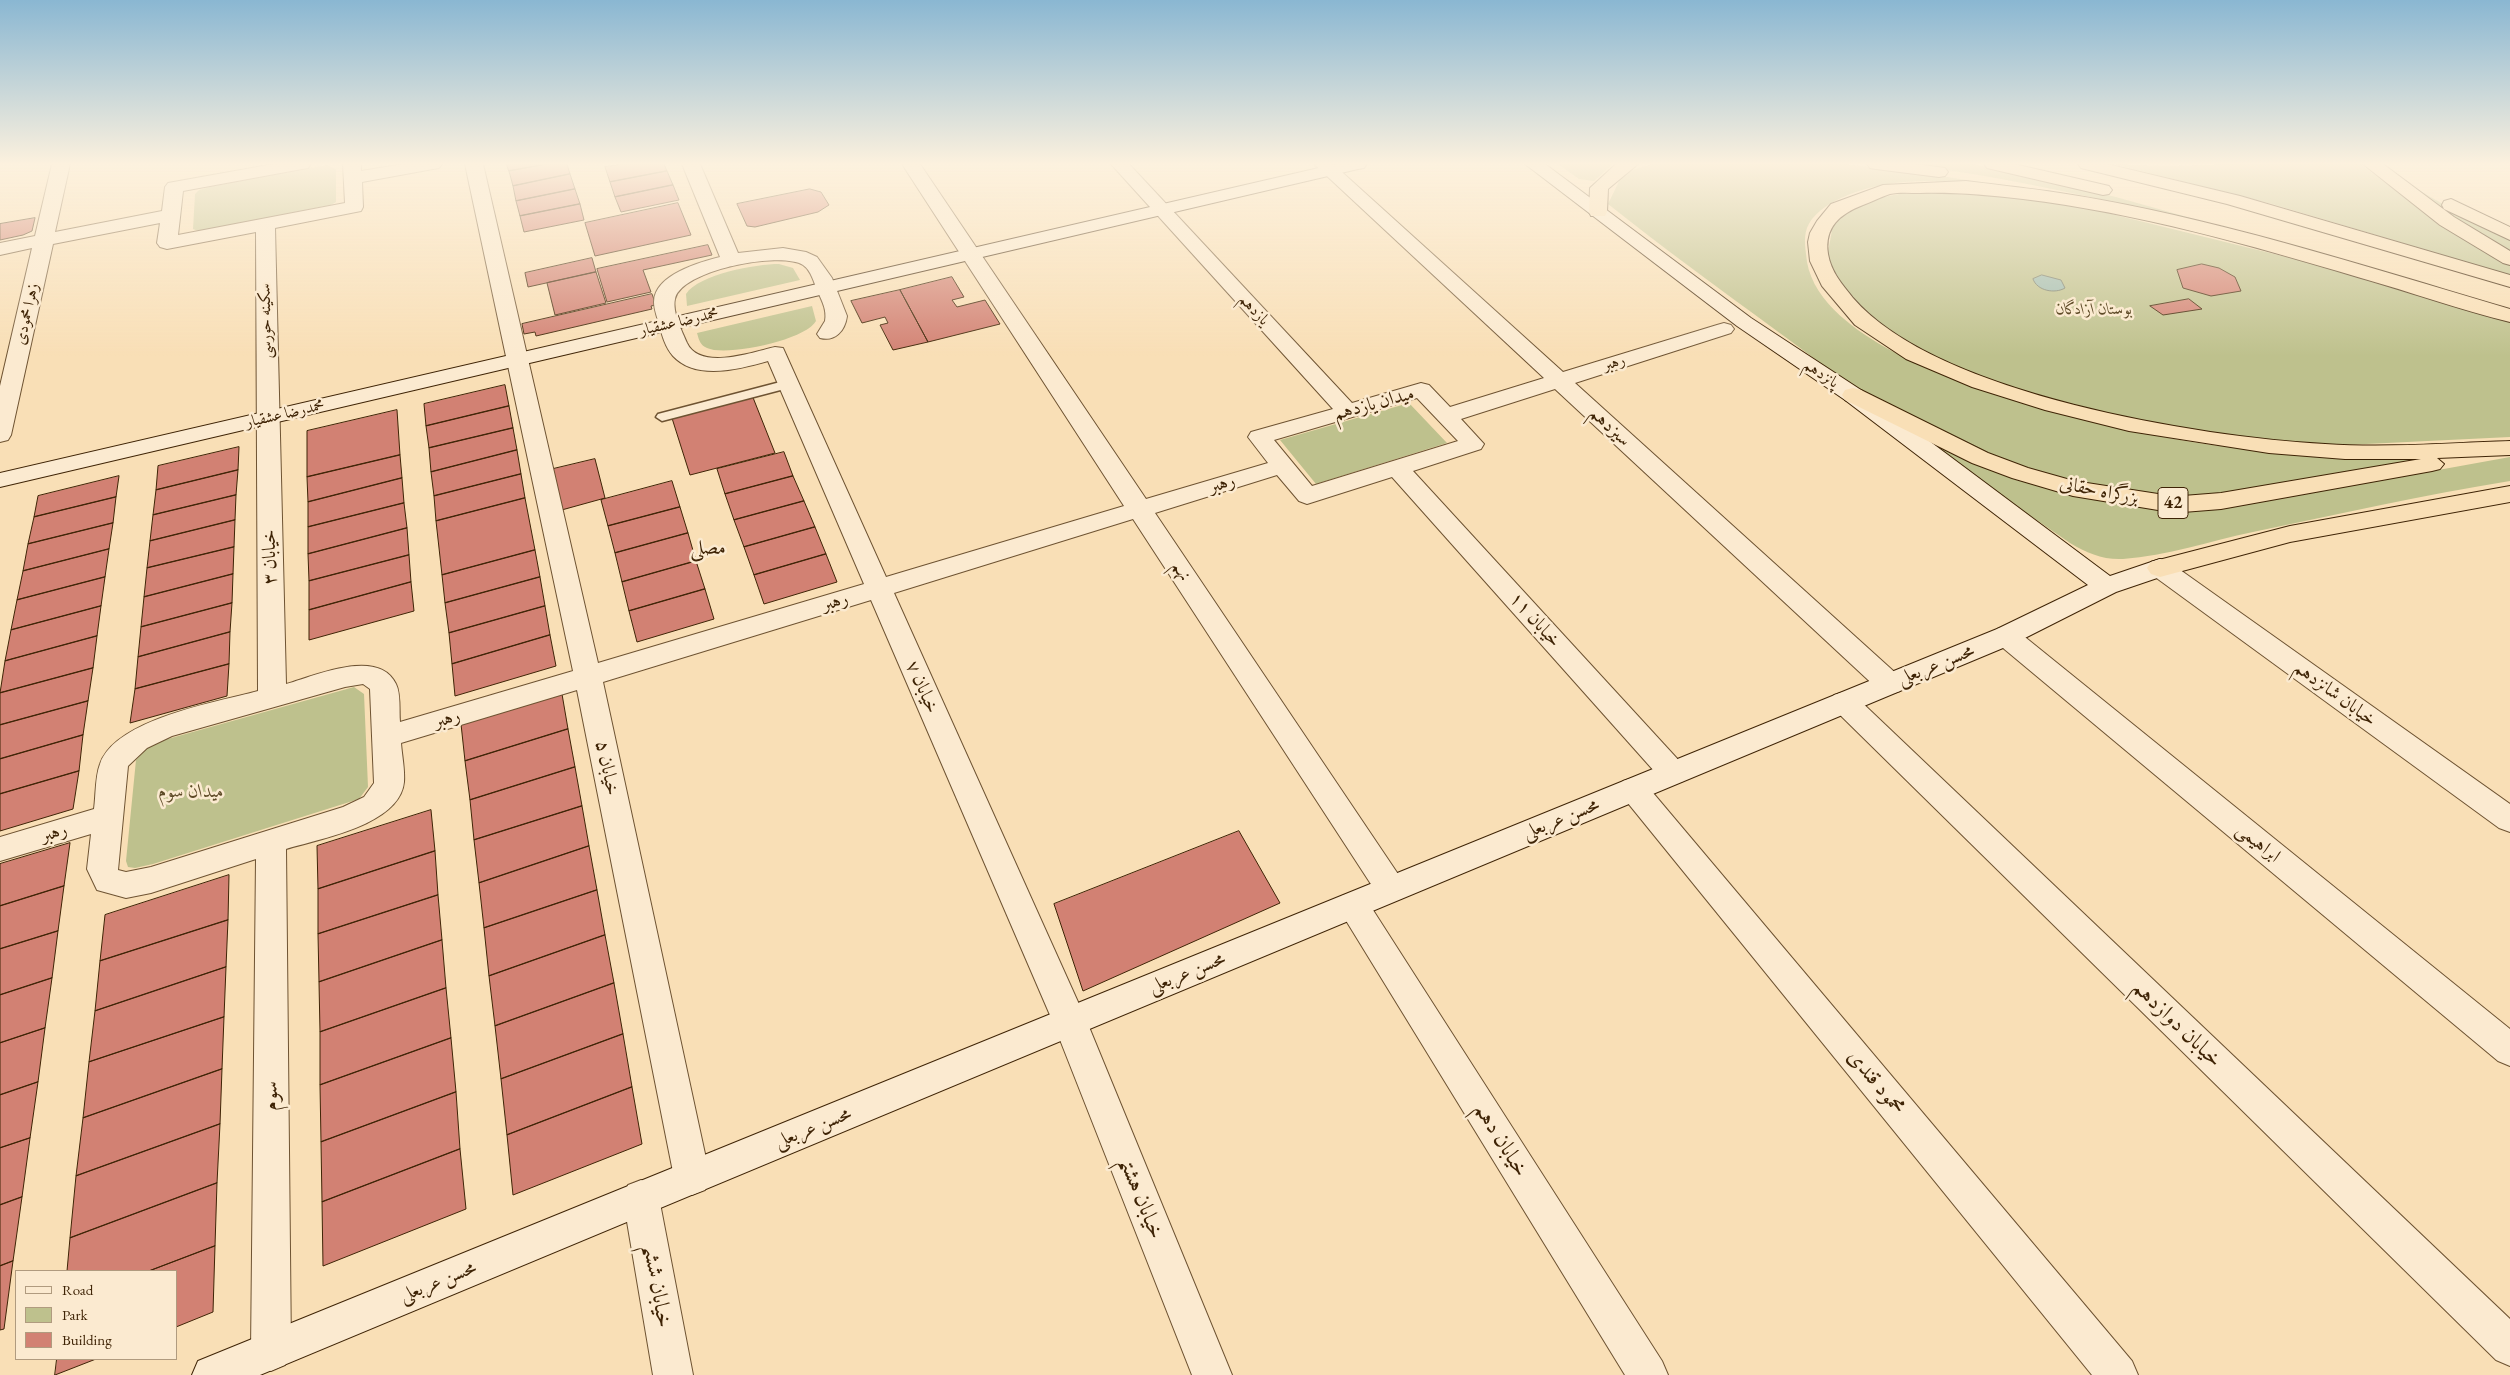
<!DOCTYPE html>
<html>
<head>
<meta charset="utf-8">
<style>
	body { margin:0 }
	#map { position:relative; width:2510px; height:1375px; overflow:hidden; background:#f9dfb6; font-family:"EB Garamond",serif }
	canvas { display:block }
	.legend { position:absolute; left:15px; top:1270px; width:162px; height:90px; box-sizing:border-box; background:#fbead0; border:1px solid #b09b7f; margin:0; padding:6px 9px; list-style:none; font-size:15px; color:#3f2406 }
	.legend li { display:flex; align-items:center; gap:10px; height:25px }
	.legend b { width:25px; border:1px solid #b09b7f }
</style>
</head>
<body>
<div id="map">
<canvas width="2510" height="1375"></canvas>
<ul class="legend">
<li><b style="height:6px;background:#fbead0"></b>Road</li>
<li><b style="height:14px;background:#bec18d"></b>Park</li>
<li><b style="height:14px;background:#d28173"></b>Building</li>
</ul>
</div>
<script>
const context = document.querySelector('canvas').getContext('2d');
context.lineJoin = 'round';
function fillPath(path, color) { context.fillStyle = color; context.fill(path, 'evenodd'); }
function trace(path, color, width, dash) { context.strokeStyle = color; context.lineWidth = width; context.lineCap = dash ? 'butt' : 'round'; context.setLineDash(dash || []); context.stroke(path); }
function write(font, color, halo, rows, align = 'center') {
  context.font = font + ' "EB Garamond",Amiri,serif'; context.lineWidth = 5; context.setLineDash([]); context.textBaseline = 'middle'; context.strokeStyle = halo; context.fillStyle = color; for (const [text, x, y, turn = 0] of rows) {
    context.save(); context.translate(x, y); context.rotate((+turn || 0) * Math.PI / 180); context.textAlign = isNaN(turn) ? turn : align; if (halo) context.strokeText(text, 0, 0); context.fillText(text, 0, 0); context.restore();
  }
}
const green = new Path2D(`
	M1558,164H1613L1594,181L1579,179Z
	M1652,164H1844L1916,172L2040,192C1974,184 1902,169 1839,199C1826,205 1812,215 1807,228C1803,239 1806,251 1807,262C1814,303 1859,333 1892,351C1940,377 1991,394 2043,408C2096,423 2150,436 2205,444C2230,448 2257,448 2283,450C2335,454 2386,458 2439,458L2201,497C2092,496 1969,456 1876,400C1841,380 1809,354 1777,331C1720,289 1663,248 1608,204L1623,173Z
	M1902,164H1974L2116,197L2251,235C2135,207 2020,178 1902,164Z
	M2114,164L2168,166L2230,164H2360L2432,217L2510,262V275L2272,204Z
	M326,165L336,169V202L331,205L198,231L193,229L195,194L199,190L213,186Z
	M2398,178L2448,207L2510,238V256L2482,239Z
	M1928,189L2014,197L2087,208L2319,265L2510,321V437L2325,446L2195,431L2074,407L1999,384L1928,355L1879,324L1847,295L1827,257L1833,225L1848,210L1871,199Z
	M779,264L793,268L800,280L687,306L686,294C699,274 756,264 779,264Z
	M812,306L816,321C806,340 726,357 707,348C700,345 699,340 697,333Z
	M1409,403L1447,443L1316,484L1280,440Z
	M1882,414L1958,456L2016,480L2094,499L2148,508L2181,510L2267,501L2510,457V481C2424,495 2338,514 2253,532C2210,541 2167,556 2123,559C2103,560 2087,553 2070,543Z
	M354,687L364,694L368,787L359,799L153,864L135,868L128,867L126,861L136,760L148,747L164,740Z`);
const water = new Path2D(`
	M2042,275L2061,280L2065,288C2055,294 2037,291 2033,279Z`);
const building = new Path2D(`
	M507,164H547L509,171Z
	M547,164H567L570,174L513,186L509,171Z
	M624,164H664L667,171L610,182L605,167Z
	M667,171L673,185L615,197L610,182Z
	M570,174L575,189L516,201L513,186Z
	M673,185L679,200L621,212L615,197Z
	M575,189L580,204L520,216L516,201Z
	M810,189L821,192L829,205L818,212L755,227L747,226L737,204Z
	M678,203L691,235L595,256L585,223Z
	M580,204L584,220L524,232L520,216Z
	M35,218L32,231L23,235L0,240V224Z
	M708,245L712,255L643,270L651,292L607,302L597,269Z
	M592,258L596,272L528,287L525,273Z
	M2202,264L2219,268L2235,277L2241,291L2211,296L2183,288L2177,270Z
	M596,272L606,303L555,315L547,283Z
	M952,277L964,297L952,300L957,307L985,300L1000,324L928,342L900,290Z
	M900,290L928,342L893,350L880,325L888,323L885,317L862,323L851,301Z
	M652,294L656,305L651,306L652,309L536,336L535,332L524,334L522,324Z
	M2189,299L2202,309L2163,315L2150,306Z
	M505,385L509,406L426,426L424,404Z
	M752,395L775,453L690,475L671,415Z
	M509,406L513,428L429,448L426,426Z
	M397,410L400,455L307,477V431Z
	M513,428L517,450L431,472L429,448Z
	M239,447L238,470L156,490L158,466Z
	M517,450L521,474L434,496L431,472Z
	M784,452L793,476L725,494L717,469Z
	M400,455L402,478L308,502L307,477Z
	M595,459L605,498L558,511L549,470Z
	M238,470L236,495L153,515L156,490Z
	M521,474L525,498L436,521L434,496Z
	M119,476L116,497L34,517L38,496Z
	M793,476L804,501L734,520L725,494Z
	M402,478L404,503L308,527V502Z
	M672,481L680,507L608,526L601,500Z
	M236,495L235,520L150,541L153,515Z
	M116,497L113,523L28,544L34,517Z
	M525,498L535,550L442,575L436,521Z
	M804,501L815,527L744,547L734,520Z
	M404,503L407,528L308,554V527Z
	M680,507L688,533L615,553L608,526Z
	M235,520L234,547L147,568L150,541Z
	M113,523L109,549L23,571L28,544Z
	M815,527L826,554L754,575L744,547Z
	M407,528L409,555L309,581L308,554Z
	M688,533L696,561L622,582L615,553Z
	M234,547L233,574L144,597L147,568Z
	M109,549L105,577L17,600L23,571Z
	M535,550L540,577L445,603L442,575Z
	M826,554L837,582L764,604L754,575Z
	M409,555L411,582L309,610V581Z
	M696,561L705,589L629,611L622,582Z
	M233,574L232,603L141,627L144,597Z
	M105,577L101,606L11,630L17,600Z
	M540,577L545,606L449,633L445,603Z
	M411,582L414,611L309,640V610Z
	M705,589L714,619L637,642L629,611Z
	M232,603L230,632L138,657L141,627Z
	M101,606L97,636L5,661L11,630Z
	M545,606L550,635L452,664L449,633Z
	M230,632L229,664L135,689L138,657Z
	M550,635L556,666L455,696L452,664Z
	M97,636L93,668L0,693L5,661Z
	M229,664L227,696L130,723L135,689Z
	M93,668L88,701L0,725V693Z
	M562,694L568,729L465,761L461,724Z
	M88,701L83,735L0,759V725Z
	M568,729L575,767L470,800L465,761Z
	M83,735L79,771L0,794V759Z
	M575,767L582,806L474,840L470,800Z
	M79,771L73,809L0,831V794Z
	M582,806L589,846L479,883L474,840Z
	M431,810L435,851L318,889L317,846Z
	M1239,831L1280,903L1083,991L1054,904Z
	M70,843L64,886L0,906V864Z
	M589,846L597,890L484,928L479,883Z
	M435,851L438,895L318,934V889Z
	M229,875L228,920L100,961L105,915Z
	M64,886L58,931L0,949V906Z
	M597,890L605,935L489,976L484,928Z
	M438,895L442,940L319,982L318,934Z
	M228,920L226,967L95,1011L100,961Z
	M58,931L52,978L0,995V949Z
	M605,935L614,983L495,1026L489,976Z
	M442,940L446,988L320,1032L319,982Z
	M226,967L224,1017L89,1062L95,1011Z
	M52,978L45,1028L0,1043V995Z
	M614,983L623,1034L501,1079L495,1026Z
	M446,988L451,1038L320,1085V1032Z
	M224,1017L222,1069L83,1118L89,1062Z
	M45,1028L38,1082L0,1095V1043Z
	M623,1034L632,1087L507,1135L501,1079Z
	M451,1038L456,1092L321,1142L320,1085Z
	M222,1069L220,1124L76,1176L83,1118Z
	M38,1082L30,1138L0,1148V1095Z
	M632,1087L642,1144L513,1195L507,1135Z
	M456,1092L460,1149L322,1202L321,1142Z
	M220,1124L217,1183L70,1238L76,1176Z
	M30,1138L22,1197L0,1205V1148Z
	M460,1149L466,1209L323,1266L322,1202Z
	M217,1183L215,1246L149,1271H67L70,1238Z
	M22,1197L13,1261L0,1266V1205Z
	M215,1246L213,1312L176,1327V1271H149Z
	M13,1261L4,1329L0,1330V1266Z
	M57,1359H96L55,1375Z`);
const service = new Path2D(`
	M788,380L792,381V387L662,421L656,417L658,414Z`);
const minor = new Path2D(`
	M52,164H70L55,232L162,211L165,187L168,183L274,164H311L308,168L302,169L183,191L178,235L345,203L343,164H361V171L404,164H442L439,168L433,169L362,182L363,207L361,211L275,228L286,684C314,676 379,647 396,684C401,694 399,711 400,722L573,671L465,164H483L598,663L864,584L768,361C740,369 696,381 673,356C665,347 662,335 659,324C657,317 654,309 654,302C654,275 700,262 720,257L682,164H700L738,253L783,248L806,252L817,257L832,278L847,316C845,331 835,342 820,338L817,334L825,321C827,310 822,301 818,292C814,283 811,270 803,265C781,251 681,270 675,299C672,312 682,331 687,343C700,371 753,352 775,347L783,348L886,577L1124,506L902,164H920L1146,499L1268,463L1248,437L1251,432L1333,409L1111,164H1129L1352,403L1421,383L1429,385L1450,407L1544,378L1314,164H1333L1563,372L1717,325L1724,323L1731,325L1734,329L1731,333L1575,383L1900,677L1904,684L1900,691L1890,694L1880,691L1555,389L1461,419L1484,444L1481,449L1413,471L1683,765L1688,773L1683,781L1673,784L1663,781L1392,477L1307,504L1299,501L1277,475L1155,513L1402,880L1407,889L1402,898L1391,902L1380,898L1133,519L894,593L1087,1022L1232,1375H1192L1053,1022L871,600L603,682L710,1177L705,1190L692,1195L679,1190L674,1177L577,690L401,743C402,756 405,770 404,782C400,825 319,839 286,849L291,1351L285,1365L271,1371L257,1365L251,1351L256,859L151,893L126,898L97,890L87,869L91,834L0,861V837L94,809C96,795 95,777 100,764C115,719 217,702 258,691L256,232L167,249L160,247L157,243L160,223L53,244L11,435L8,440L0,442V386L32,248L0,255V243L35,236ZM1417,398L1458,441L1312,486L1274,440ZM363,684L370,689L374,783L364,797L343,807L151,867L126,872L118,870L128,766L147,748L172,736L345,687Z
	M2160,559L2169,562L2510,804V832L2499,828L2151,574L2147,568L2151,562Z
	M2006,627L2015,629L2510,1029V1066L2498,1061L1997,643L1993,636L1997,629Z
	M1844,692L1854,695L2510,1319V1366L2496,1360L1834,709L1830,702L1834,695Z
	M1633,778L1643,781L2132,1361L2138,1375H2092L1623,797L1618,789L1623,781Z
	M1353,892L1364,896L1662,1361L1668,1375H1625L1342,914L1337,905L1342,896Z
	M641,1180L654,1185L659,1198L693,1375H653L623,1198L628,1185Z`);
const secondary = new Path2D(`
	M1336,164H1367L1364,168L1358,169L0,487V473Z
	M1525,164H1545L1751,318L1861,390L2110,576L2160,559L2169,562L2173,568L2169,574L2116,592L2015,643L260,1375H192L198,1361L1997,629L2088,585L1845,400L1737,326Z`);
const trunk = new Path2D(`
	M1616,164H1638L1608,189L1607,212L1605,216H1591L1589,212L1590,188Z
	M1867,164H1915L1945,168L1948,172L1945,176L1939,177L1876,169L1870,168Z
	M1984,164H2014L2109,186L2112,190L2109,194L2103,195L1987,168Z
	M2078,164H2107L2240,196L2510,275V287L2227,204L2081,168Z
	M2363,164H2383L2454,217L2510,251V265L2503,263L2440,225Z
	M1966,181C1997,185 2029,188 2060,193C2210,216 2364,266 2510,309V322C2460,310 2411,292 2361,278C2250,245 2138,213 2023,199C1988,195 1955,192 1920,193C1910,193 1899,192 1890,194C1881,197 1871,202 1863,205C1840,214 1824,227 1828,254C1831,272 1842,284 1853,298C1937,395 2200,437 2325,444C2387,448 2448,443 2510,441V455L2437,458L2444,464L2440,469L2432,471L2221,509L2183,512L2158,510L2073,496L2012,478L1972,463L1845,400L1842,395L1845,390L1853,388L1861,390L1988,453L2028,468L2074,481L2158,494L2183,496L2221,493L2421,459H2345L2269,453L2129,431L2045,410L1972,387L1906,359L1855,325L1822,286L1810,261L1808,242L1810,233L1817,221L1831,204L1883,185Z
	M2451,199L2510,227V240L2444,209L2442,205L2444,201Z
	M2510,486V502L2290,542L2160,577L2151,574L2147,568L2151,562L2290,526Z`);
const farStreetnames = [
	["یازدهم",1254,310,47],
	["زهرا محمودی",27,314,-77],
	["سکینه حورسی",266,321,-91],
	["محمدرضا عشقیار",679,322,-13],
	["رهبر",1614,363,-18],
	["پانزدهم",1821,374,34],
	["محمدرضا عشقیار",285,414,-13]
];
const farParknames = [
	["بوستان آزادگان",2094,310]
];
const shields = [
	[2173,503,30]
];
const shieldNames = [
	["42",2173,503]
];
const streetNames = [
	["میدان یازدهم",1374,404,-15],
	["سیزدهم",1610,427,43],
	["رهبر",1222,484,-17],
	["بزرگراه حقانی",2099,491,11],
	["خیابان ۳",270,557,-91],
	["نهم",1181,571,57],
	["رهبر",835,602,-17],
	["خیابان ۱۱",1535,620,48],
	["محسن عربعلی",1936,665,-22],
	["خیابان ۷",922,687,66],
	["خیابان شانزدهم",2335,694,36],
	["رهبر",447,719,-17],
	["خیابان ۵",607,768,78],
	["محسن عربعلی",1561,819,-22],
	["رهبر",54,833,-17],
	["ابراهیمی",2258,843,39],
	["محسن عربعلی",1187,973,-22],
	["محسن عربعلی",813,1128,-22],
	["محسن عربعلی",438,1282,-22]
];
const parkNames = [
	["میدان سوم",191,792]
];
const neighbourhoodNames = [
	["مصلی",708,549]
];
const nearStreetnames = [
	["خیابان دوازدهم",2177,1024,44],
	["محمود قندی",1876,1082,50],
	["سوم",271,1096,-90],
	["خیابان دهم",1501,1140,58],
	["خیابان هشتم",1141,1198,68],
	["خیابان ششم",657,1286,80]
];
fillPath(green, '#bec18d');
fillPath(water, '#9ebcb1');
trace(water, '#787f6d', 1);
fillPath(building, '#d28173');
trace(building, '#3f2406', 1);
trace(service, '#6e5332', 3);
trace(minor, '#6e5332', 2);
trace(secondary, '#3f2406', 2);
trace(trunk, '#3f2406', 2);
fillPath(service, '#fbead0');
fillPath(minor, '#fbead0');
fillPath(secondary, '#fbead0');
fillPath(trunk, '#f9dfb6');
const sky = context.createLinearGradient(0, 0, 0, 356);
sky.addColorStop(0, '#8ab7d2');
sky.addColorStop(0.46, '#fcf1de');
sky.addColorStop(1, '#fcf1de00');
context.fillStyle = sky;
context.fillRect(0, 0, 2510, 356);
write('16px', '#3f2406', '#fbead0', farStreetnames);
write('italic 16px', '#5f4b28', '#fbead0', farParknames);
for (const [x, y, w] of shields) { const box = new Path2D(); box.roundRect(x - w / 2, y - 15.5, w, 31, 4); context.fillStyle = '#fbead0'; context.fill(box); trace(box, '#3f2406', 1); }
write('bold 18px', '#3f2406', null, shieldNames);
write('19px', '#3f2406', '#fbead0', streetNames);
write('italic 19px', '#5f4b28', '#fbead0', parkNames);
write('20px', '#3f2406', '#fbead0', neighbourhoodNames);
write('22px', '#3f2406', '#fbead0', nearStreetnames);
</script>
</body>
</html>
